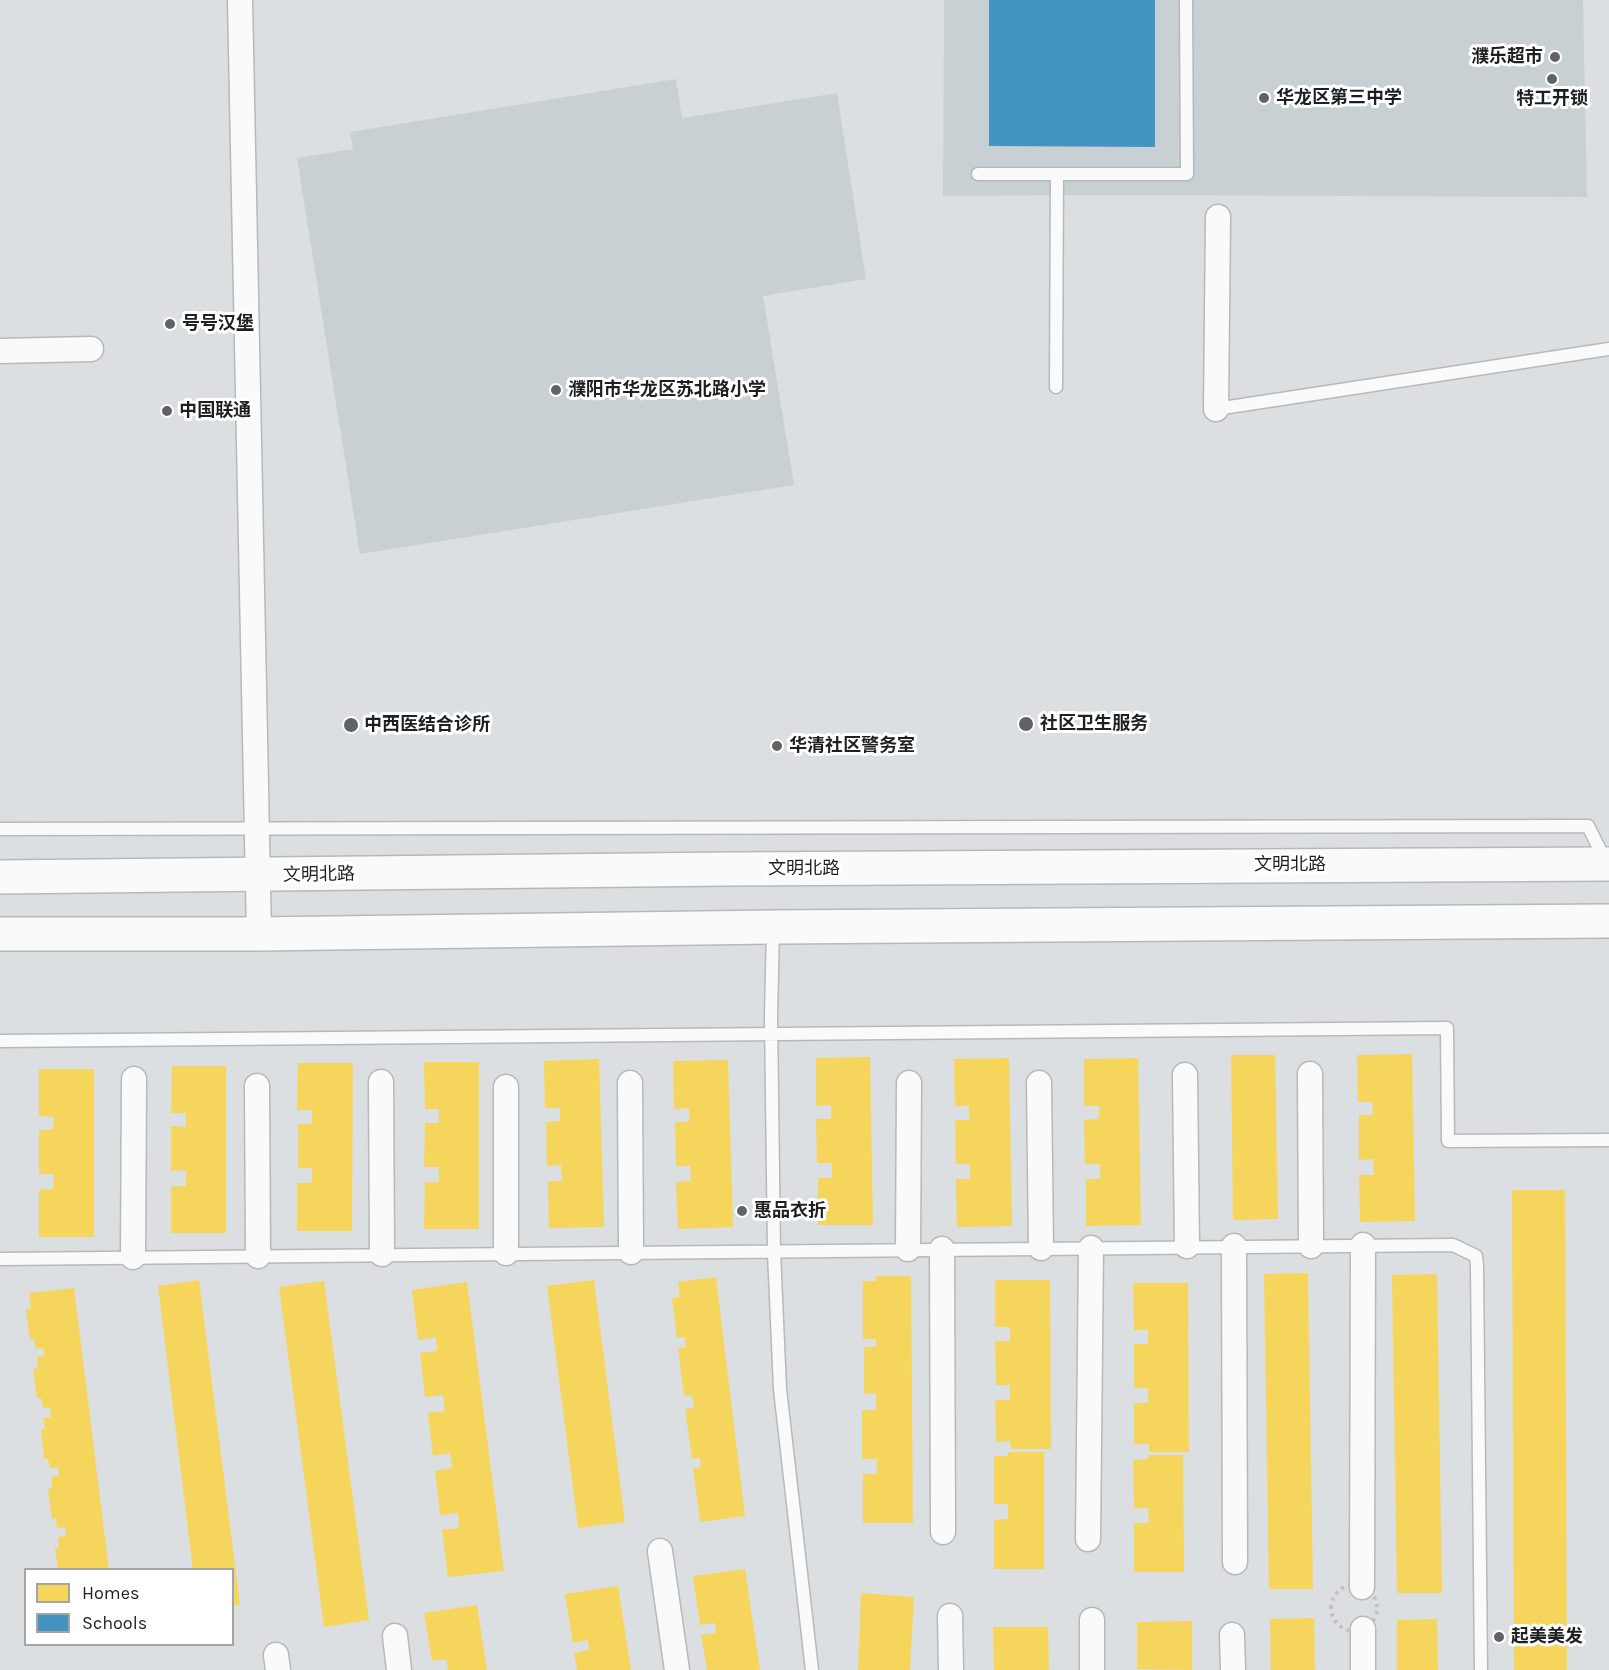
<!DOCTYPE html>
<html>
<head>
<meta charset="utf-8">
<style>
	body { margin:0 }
	#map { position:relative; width:1609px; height:1670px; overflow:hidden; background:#dcdfe1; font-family:Karla,sans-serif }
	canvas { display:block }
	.legend { position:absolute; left:24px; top:1568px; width:210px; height:78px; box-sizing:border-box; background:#fff; border:2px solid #a5a5a6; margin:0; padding:8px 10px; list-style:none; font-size:18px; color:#1e1f20 }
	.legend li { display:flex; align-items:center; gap:12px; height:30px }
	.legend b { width:30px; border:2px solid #a5a5a6 }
</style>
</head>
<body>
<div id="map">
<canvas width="1609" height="1670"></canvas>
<ul class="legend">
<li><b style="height:16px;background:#f6d55c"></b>Homes</li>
<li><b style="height:16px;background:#4393c3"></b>Schools</li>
</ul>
</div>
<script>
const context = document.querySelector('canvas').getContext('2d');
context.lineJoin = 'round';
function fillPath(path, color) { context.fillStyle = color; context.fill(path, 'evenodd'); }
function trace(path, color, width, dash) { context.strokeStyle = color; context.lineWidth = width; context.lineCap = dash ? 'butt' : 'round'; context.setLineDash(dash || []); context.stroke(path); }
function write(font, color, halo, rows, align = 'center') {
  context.font = font + ' Karla,"Noto Sans SC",sans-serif'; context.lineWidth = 6; context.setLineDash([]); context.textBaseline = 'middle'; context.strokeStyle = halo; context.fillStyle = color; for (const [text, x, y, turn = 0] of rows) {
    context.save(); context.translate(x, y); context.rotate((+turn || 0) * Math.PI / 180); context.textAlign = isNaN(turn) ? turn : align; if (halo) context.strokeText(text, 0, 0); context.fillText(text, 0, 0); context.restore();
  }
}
const built = new Path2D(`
	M944,0H1583L1587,197L1104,195L943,196Z
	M676,79L682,118L837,93L866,279L763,296L794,485L360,554L297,158L353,149L350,132Z`);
const homes = new Path2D(`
	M1412,1054L1415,1221L1360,1222L1359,1175H1374L1373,1159L1359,1160V1115H1373L1372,1102H1358L1357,1055Z
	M1231,1055H1275L1278,1219L1233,1220Z
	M870,1057L873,1225H818V1178H832V1163H817L816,1119H831V1105L816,1106V1058Z
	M1009,1058L1012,1226L957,1227L956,1179H970V1164H956L955,1120H969V1106H955L954,1059Z
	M1138,1058L1141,1225L1086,1226V1179H1100V1164H1085L1084,1120L1099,1119V1106H1084V1059Z
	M599,1059L604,1227L549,1228L548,1181H562L561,1165L547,1166L546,1122L560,1121V1108H545L544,1061Z
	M728,1060L733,1227L678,1229L676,1182L691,1181L690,1166H676L675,1122H689V1108L674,1109L673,1061Z
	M424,1062H479V1229H424L425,1182H439V1167H424L425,1123H439V1109H425Z
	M298,1063H353L352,1231H297V1183H312V1168H298V1124H312V1110H297Z
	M172,1066H226V1233H171V1186H186V1170L171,1171V1126L186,1127V1113H171Z
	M39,1069H94V1237H39V1190L53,1189L54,1174H39V1130H53L54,1117L39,1116Z
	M1512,1190H1565L1567,1670H1514Z
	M1308,1273L1313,1589H1269L1264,1274Z
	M1437,1274L1442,1593H1397L1392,1275Z
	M876,1276H911L913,1523H863V1474H877V1459H862V1410H876V1393L864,1394V1347H876V1339H863V1281H876Z
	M716,1277L745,1516L700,1522L693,1468L701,1467L700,1458L692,1459L685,1409L694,1408L692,1395L684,1396L678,1348L686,1347L685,1337L677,1338L672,1298L680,1297L678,1282Z
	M199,1280L240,1605L232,1606V1570H193L158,1286Z
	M594,1280L625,1522L578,1528L547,1286Z
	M995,1280H1050L1051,1449H1011L1010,1441L996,1442L995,1400H1010V1385H996L995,1341H1010V1327H995Z
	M324,1281L369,1620L324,1627L279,1287Z
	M467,1282L504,1571L448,1577L442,1530L459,1528L458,1513L440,1515L435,1471L452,1468L450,1453L433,1456L428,1413L445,1411L443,1395L425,1397L420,1353L437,1351L436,1337L418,1340L412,1290Z
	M1133,1283H1188L1189,1452H1149V1444H1134V1403H1148V1388H1134V1344H1148V1330H1134Z
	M74,1288L109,1570H58L55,1548H59L58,1537L66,1536L65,1527L57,1528L56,1518L52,1519L48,1489L52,1488L51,1477L59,1476L58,1467L50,1468L48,1459H44L41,1429H45L43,1418L51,1417L50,1407L43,1408L41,1398H37L33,1369L38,1368L37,1357L44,1356L43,1348L36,1349L34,1339L30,1340L26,1309H31L29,1293Z
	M1008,1452H1044V1569H994V1520L1008,1519V1504H994V1456H1008Z
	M1148,1455H1183L1184,1572H1134V1523H1149L1148,1508H1134L1133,1460L1148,1459Z
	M745,1569L760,1670H707L701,1635L716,1633L715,1623L700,1625L693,1576Z
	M618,1586L631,1670H577L574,1653L589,1650L588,1640L573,1643L565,1594Z
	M861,1593L914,1597L910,1670H858Z
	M477,1605L487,1670H448L446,1659L432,1661L424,1613Z
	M1314,1618L1315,1670H1271L1270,1619Z
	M1437,1619L1438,1670H1397V1620Z
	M1192,1621V1670L1137,1669V1622Z
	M993,1627H1048L1049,1670H994Z`);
const schools = new Path2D(`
	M989,0H1155V147L989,146Z`);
const path = new Path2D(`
	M1331 1608a23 23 0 1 1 46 0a23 23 0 1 1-46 0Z`);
const lane = new Path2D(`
	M978,174H1187L1186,0
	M1056,387L1057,174
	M1216,409L1609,349
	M0,829L1588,826L1606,862
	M773,929L771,1016L774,1252L780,1389L812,1670
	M0,1041L1447,1028L1448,1141L1609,1140
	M0,1259L1453,1245L1476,1256L1477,1266L1481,1670`);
const street = new Path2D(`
	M240,0L259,934
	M0,351L91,349
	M1216,409L1218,217
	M1310,1074L1311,1246
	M1185,1075L1187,1246
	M381,1082L382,1254
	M630,1083L631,1252
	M1039,1083L1041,1248
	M257,1086L258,1256
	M506,1087V1253
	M1234,1246L1235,1562
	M908,1249L909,1083
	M942,1249L943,1532
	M133,1257L134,1079
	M1088,1539L1091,1248
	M660,1551L677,1670
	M1362,1587L1363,1245
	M950,1616L951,1670
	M1092,1620V1670
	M1363,1629V1670
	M1232,1635L1233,1670
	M395,1636L399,1670
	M276,1655L278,1670`);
const secondary = new Path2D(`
	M0,877L729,869L1609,864
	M0,934H259L773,927L1609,921`);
const markers = [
	[1555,57,6,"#606264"],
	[1552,79,6,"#606264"],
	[1264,98,6,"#606264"],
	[170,324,6,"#606264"],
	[556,390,6,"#606264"],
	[167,411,6,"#606264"],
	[1026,724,8,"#606264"],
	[351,725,8,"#606264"],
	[777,746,6,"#606264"],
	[742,1211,6,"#606264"],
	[1499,1637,6,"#606264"]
];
const poiNames = [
	["濮乐超市",1543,57,"right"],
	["华龙区第三中学",1276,98],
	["特工开锁",1552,99,"center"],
	["号号汉堡",182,324],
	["濮阳市华龙区苏北路小学",568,390],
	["中国联通",179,411],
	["社区卫生服务",1040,724],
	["中西医结合诊所",364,725],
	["华清社区警务室",789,746],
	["惠品衣折",754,1211],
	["起美美发",1511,1637]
];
const streetNames = [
	["文明北路",1290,865],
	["文明北路",804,869],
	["文明北路",319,875,-1]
];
fillPath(built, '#c9d0d4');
fillPath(homes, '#f6d55c');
fillPath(schools, '#4393c3');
trace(lane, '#b6b8b9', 15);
trace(street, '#b6b8b9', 27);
trace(secondary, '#b6b8b9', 36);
trace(path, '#c0c0c0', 4, [3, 4.5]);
trace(lane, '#fafafa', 12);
trace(street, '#fafafa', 24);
trace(secondary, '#fafafa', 33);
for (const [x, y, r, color] of markers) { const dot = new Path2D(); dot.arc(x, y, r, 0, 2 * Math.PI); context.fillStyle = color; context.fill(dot); trace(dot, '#fff', 2); }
write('bold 18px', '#1e1f20', '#fff', poiNames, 'left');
write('18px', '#1e1f20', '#fff', streetNames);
</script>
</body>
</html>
